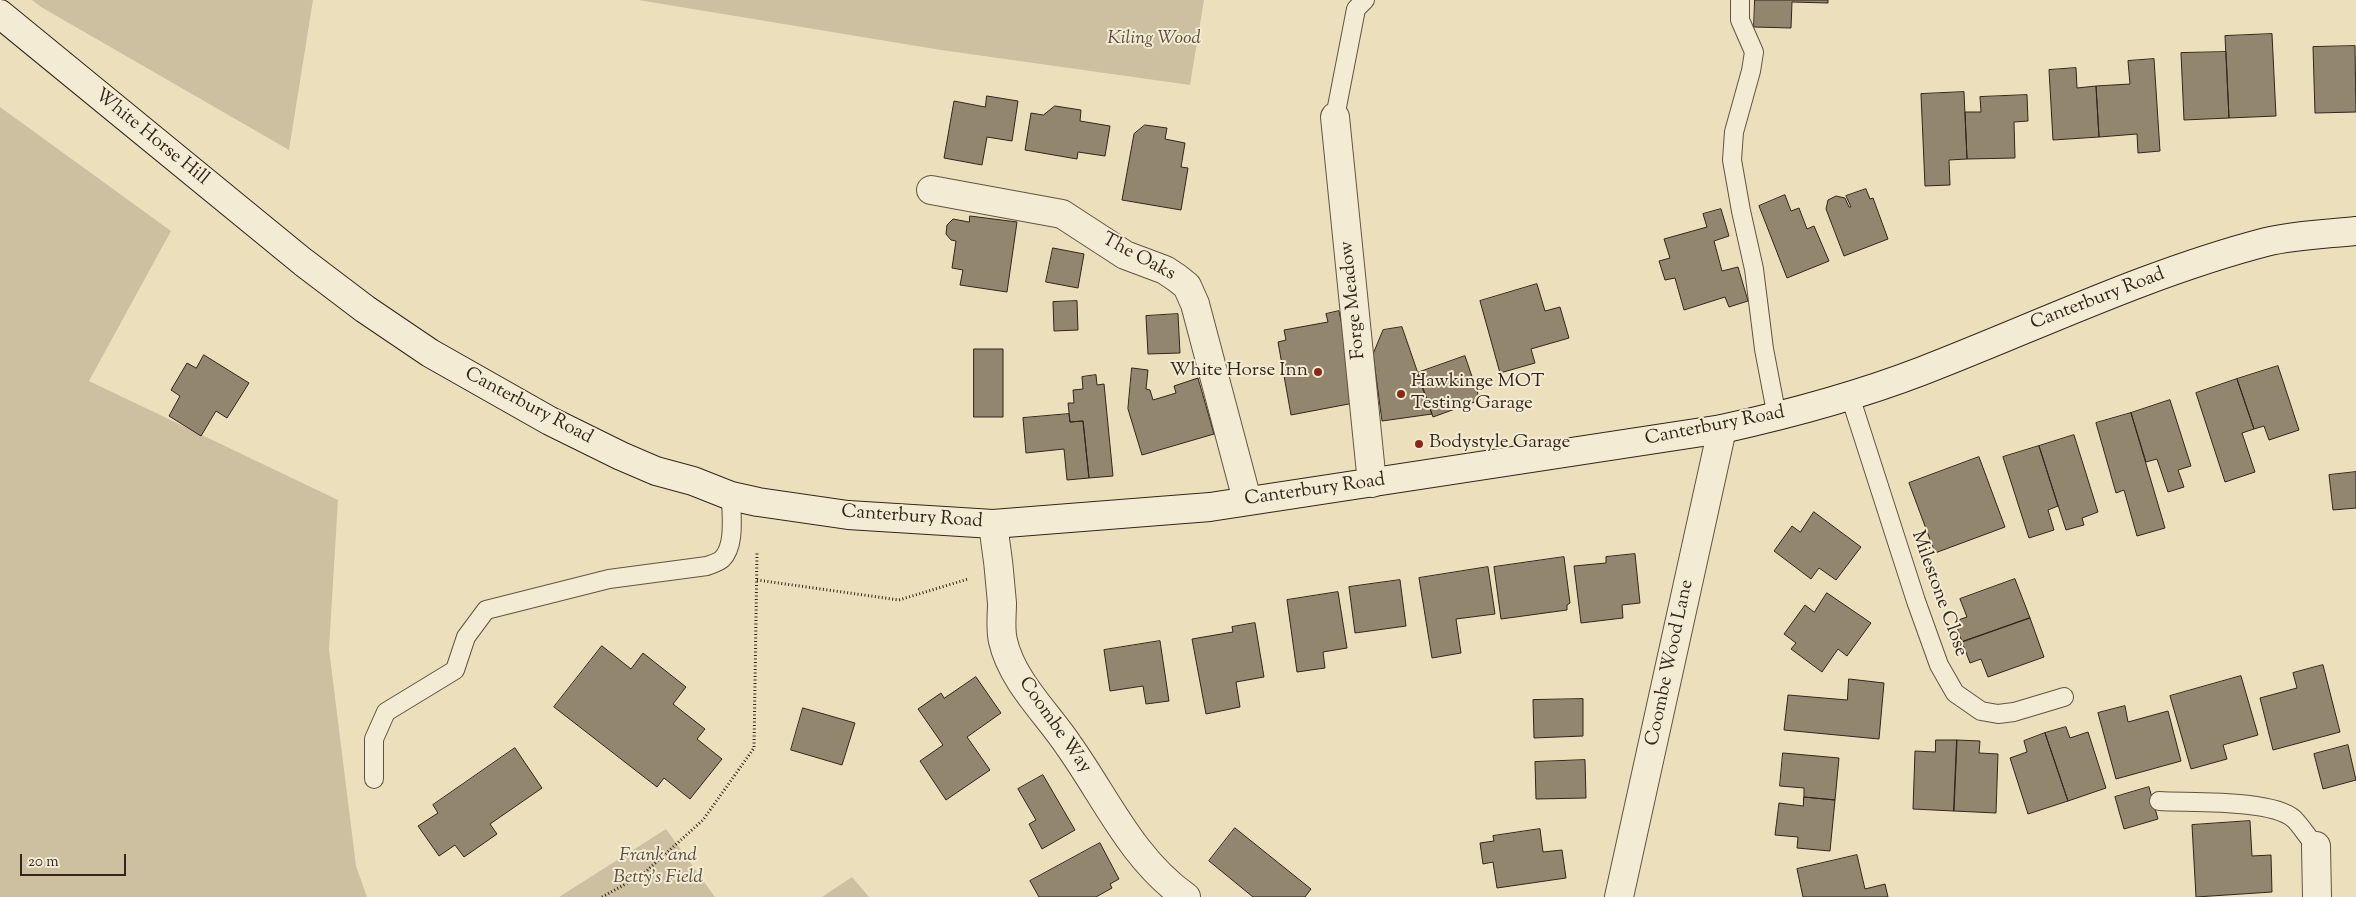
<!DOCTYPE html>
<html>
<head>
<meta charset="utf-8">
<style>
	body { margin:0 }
	#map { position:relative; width:2356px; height:897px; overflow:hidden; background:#ece0bc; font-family:"Sorts Mill Goudy",serif }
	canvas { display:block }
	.scale { position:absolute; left:20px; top:854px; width:106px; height:22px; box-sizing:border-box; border:2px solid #33251a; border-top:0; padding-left:6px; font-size:15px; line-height:18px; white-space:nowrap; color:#33251a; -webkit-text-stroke:4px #f3ebd3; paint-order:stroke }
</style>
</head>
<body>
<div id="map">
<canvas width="2356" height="897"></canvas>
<div class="scale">20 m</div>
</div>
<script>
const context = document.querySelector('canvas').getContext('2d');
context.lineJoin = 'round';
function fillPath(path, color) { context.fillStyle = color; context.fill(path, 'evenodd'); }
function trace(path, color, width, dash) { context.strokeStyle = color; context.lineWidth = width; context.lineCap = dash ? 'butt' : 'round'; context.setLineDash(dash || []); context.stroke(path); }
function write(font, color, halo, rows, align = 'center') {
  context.font = font + ' "Sorts Mill Goudy",serif'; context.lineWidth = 4; context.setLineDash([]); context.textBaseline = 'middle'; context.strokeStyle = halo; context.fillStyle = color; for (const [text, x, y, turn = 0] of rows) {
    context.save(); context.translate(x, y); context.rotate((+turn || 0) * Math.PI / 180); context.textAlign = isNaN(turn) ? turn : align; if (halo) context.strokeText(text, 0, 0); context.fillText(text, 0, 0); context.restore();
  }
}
const green = new Path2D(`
	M32,0H313L289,150L41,7Z
	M638,0H1204L1190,85L941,50Z
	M0,107L171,231L89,381L338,500L329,649L356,866L367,897H0Z
	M666,829L715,897H559Z
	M852,877L869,897H822Z`);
const building = new Path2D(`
	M1755,0H1828V3L1792,2L1791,28L1754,27Z
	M2272,34L2276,116L2229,118L2225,36Z
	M2355,46L2356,112L2315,113L2313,47Z
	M2226,52L2229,118L2184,120L2181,53Z
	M2154,59L2160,151L2138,153L2137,134L2099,137L2096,86L2130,84L2128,61Z
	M2076,68L2077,88L2096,86L2099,137L2053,140L2049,70Z
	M1964,92L1967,159L1949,160L1950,185L1925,186L1921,94Z
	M2027,95L2028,121L2014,122L2015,158L1967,159L1965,112H1981L1980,97Z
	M987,96L1018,101L1012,141L987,137L982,165L944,158L954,101L985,107Z
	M1055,106L1081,110L1080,121L1110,126L1105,156L1078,152L1077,159L1025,150L1031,113L1043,115Z
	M1145,125L1167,128L1165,139L1185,143L1181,167L1188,168L1181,210L1122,200L1134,134Z
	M1866,189L1870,199L1873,198L1888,239L1844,256L1826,209L1828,200L1836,196L1845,198L1849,207H1851L1846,196Z
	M1785,195L1791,211L1799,208L1807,229L1814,226L1829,261L1787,278L1759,206Z
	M1721,209L1729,236L1714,241L1722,271L1738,267L1748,301L1729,307L1725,297L1684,310L1675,278L1665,280L1659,261L1670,258L1664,239L1707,227L1703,214Z
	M970,216L1017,222L1007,292L960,285L963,270L952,268L956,241L951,240L946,234L947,225L953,219L969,222Z
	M1053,248L1084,254L1078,288L1046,282Z
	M1537,284L1545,311L1560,307L1569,338L1531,349L1535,363L1500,373L1480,301Z
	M1077,301L1078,330L1054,331L1053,302Z
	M1339,311L1341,321L1348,320L1354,403L1291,415L1278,342L1286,340L1284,330L1328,322L1326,314Z
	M1178,314L1180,353L1148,354L1146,316Z
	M1402,327L1432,414L1382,421L1373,354L1383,330Z
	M974,349H1003V417H974Z
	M204,355L249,383L227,418L216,411L201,436L169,416L180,396L171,390L187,363L196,368Z
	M1465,356L1480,400L1433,417L1417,373Z
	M2278,366L2299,430L2269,440L2264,426L2254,429L2237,379Z
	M1132,368L1148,370L1146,389L1150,390L1153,400L1176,393L1174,386L1198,378L1214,434L1142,455L1128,409Z
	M1096,375L1097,385L1104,384L1113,476L1089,478L1083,421L1070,422L1068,403H1074L1073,390L1083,389L1082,377Z
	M2237,379L2254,429L2242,433L2255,472L2225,482L2196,393Z
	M2170,400L2191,466L2178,470L2184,487L2168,492L2157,459L2146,462L2131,413Z
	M2131,413L2165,528L2137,536L2124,490L2116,493L2096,423Z
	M1069,414L1070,422L1083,421L1089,478L1067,480L1064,449L1026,453L1023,418Z
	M2074,435L2098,512L2082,518L2084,525L2066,530L2039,446Z
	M2039,446L2058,506L2048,510L2054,530L2029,538L2003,457Z
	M1979,457L2005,527L1935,553L1909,483Z
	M2356,472V508L2333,510L2329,475Z
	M1814,512L1861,547L1836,580L1819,568L1811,579L1774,551L1792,526L1800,532Z
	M1635,554L1640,603L1622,605L1623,618L1581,623L1574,566L1606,563V557Z
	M1564,557L1570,603L1567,605V610L1501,619L1494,567Z
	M1488,567L1495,614L1456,619L1461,653L1432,658L1419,578Z
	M2015,579L2030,618L1962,642L1955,621L1967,617L1960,599Z
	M1400,580L1406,626L1355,633L1349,587Z
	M1338,592L1347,648L1323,652L1325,668L1297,672L1287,600Z
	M1827,593L1871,623L1847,656L1838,649L1822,672L1791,649L1796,643L1784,634L1805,605L1814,612Z
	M2030,618L2044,657L1988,677L1981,659L1970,663L1962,642Z
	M1255,623L1264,677L1236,682L1240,707L1206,714L1192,639L1233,632L1232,627Z
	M1160,641L1169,701L1146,704L1143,686L1110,691L1104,650Z
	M602,646L631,669L643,653L686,687L673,704L705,729L697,739L722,759L690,799L664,778L657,787L554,707Z
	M2323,665L2340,732L2273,750L2260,698L2297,688L2293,673Z
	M2241,676L2258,735L2223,745L2227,759L2191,769L2170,696Z
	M976,677L1001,713L967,737L990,770L946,800L920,761L943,745L918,709L941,693L944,698Z
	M1849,679L1884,683L1879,739L1784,730L1788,695L1847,700Z
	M1583,699V736L1534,738L1533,700Z
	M2125,706L2128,722L2168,711L2181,761L2116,779L2098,713Z
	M803,708L855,723L842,765L791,750Z
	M2066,727L2070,738L2088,732L2106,788L2068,801L2045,733Z
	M2045,733L2068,801L2028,814L2010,758L2027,752L2024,741Z
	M1936,740H1957L1954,811L1913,809L1915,751L1935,752Z
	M1957,740L1980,741L1979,753L1998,754L1996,813L1954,811Z
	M2348,745L2356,780L2323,789L2314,754Z
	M515,748L542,788L490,824L497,834L464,857L455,845L439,856L418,826L438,813L433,805Z
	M1783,753L1839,758L1835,800L1804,797V788L1780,786Z
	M1585,760L1586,798L1536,799L1535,762Z
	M1043,775L1075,830L1042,849L1029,824L1036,820L1018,789Z
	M2149,787L2158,819L2124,829L2115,797Z
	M1804,797L1835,800L1830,851L1797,848L1798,837L1775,835L1779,803L1803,806Z
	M2250,821L2252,856L2271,855L2272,892L2196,897L2192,825Z
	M1235,828L1311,889L1305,897H1253L1209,861Z
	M1540,829L1543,852L1562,850L1566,878L1497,888L1493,862L1483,864L1480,843L1494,841L1493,836Z
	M1100,843L1119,879L1110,884L1112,888L1096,897H1039L1030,881Z
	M1857,855L1865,889L1885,884L1888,897H1803L1797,869Z`);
const path = new Path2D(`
	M757,580L899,600L968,579
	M602,897L642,875L703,820L754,748L757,553`);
const lane = new Path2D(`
	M1740,0V20L1754,52L1751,71L1734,132L1732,160L1741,211L1754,269L1764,349L1777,417
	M1335,117L1356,9L1365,0
	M1850,396L1916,601L1939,665L1955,693L1981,711L1998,714L2014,712L2064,697
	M374,779V739L386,712L455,670L466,637L486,610L609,579L707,566C712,564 719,562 722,559C736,545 731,514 731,496
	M2159,801C2190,803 2272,799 2294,819C2302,827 2308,838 2316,846`);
const street = new Path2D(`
	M1335,117L1372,483
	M931,190L1062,214L1125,255L1165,270L1177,278L1187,286L1195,304L1247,500
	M993,524C997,550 1000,576 1002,603C1002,615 1000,629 1003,641C1012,681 1047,713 1069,746C1106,798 1132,859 1186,897
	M2316,846L2317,897
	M1619,897L1722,429`);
const secondary = new Path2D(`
	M0,14L303,262L365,309L430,353L550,421L621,456L656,471L693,481L731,496L758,502L848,515L993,524L1210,507L1722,429C1790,414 1857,396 1922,371C2036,327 2147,273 2266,242C2294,235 2327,234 2356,231`);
const markers = [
	[1318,372,5,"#8f2418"],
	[1401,394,5,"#8f2418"],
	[1419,444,5,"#8f2418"]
];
const parkNames = [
	["Kiling Wood",1154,40],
	["Frank and",658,857],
	["Betty's Field",658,879]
];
const streetNames = [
	["White Horse Hill",151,138,39],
	["The Oaks",1138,258,28],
	["Forge Meadow",1354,300,-96],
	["Canterbury Road",2098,300,-21],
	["Canterbury Road",528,407,28],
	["Canterbury Road",1715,427,-11],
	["Canterbury Road",1315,491,-8],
	["Canterbury Road",912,518,4],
	["Milestone Close",1938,594,70],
	["Coombe Wood Lane",1671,663,-78],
	["Coombe Way",1054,726,55]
];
const poiNames = [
	["White Horse Inn",1308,372,"right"],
	["Hawkinge MOT",1411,383],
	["Testing Garage",1411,405],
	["Bodystyle Garage",1429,444]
];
fillPath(green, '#cdc0a0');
fillPath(building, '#93866e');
trace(building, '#33251a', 1);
trace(lane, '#615442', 20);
trace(street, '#615442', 30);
trace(secondary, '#33251a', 30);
trace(path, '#33251a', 3, [1, 2.5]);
trace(lane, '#f3ebd3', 18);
trace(street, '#f3ebd3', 28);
trace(secondary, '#f3ebd3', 28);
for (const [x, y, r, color] of markers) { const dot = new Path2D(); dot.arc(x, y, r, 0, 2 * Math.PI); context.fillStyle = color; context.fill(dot); trace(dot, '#f3ebd3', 2); }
write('italic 19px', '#5a4c3c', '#f3ebd3', parkNames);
write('19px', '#33251a', '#f3ebd3', streetNames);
write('19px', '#33251a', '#f3ebd3', poiNames, 'left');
</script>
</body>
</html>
